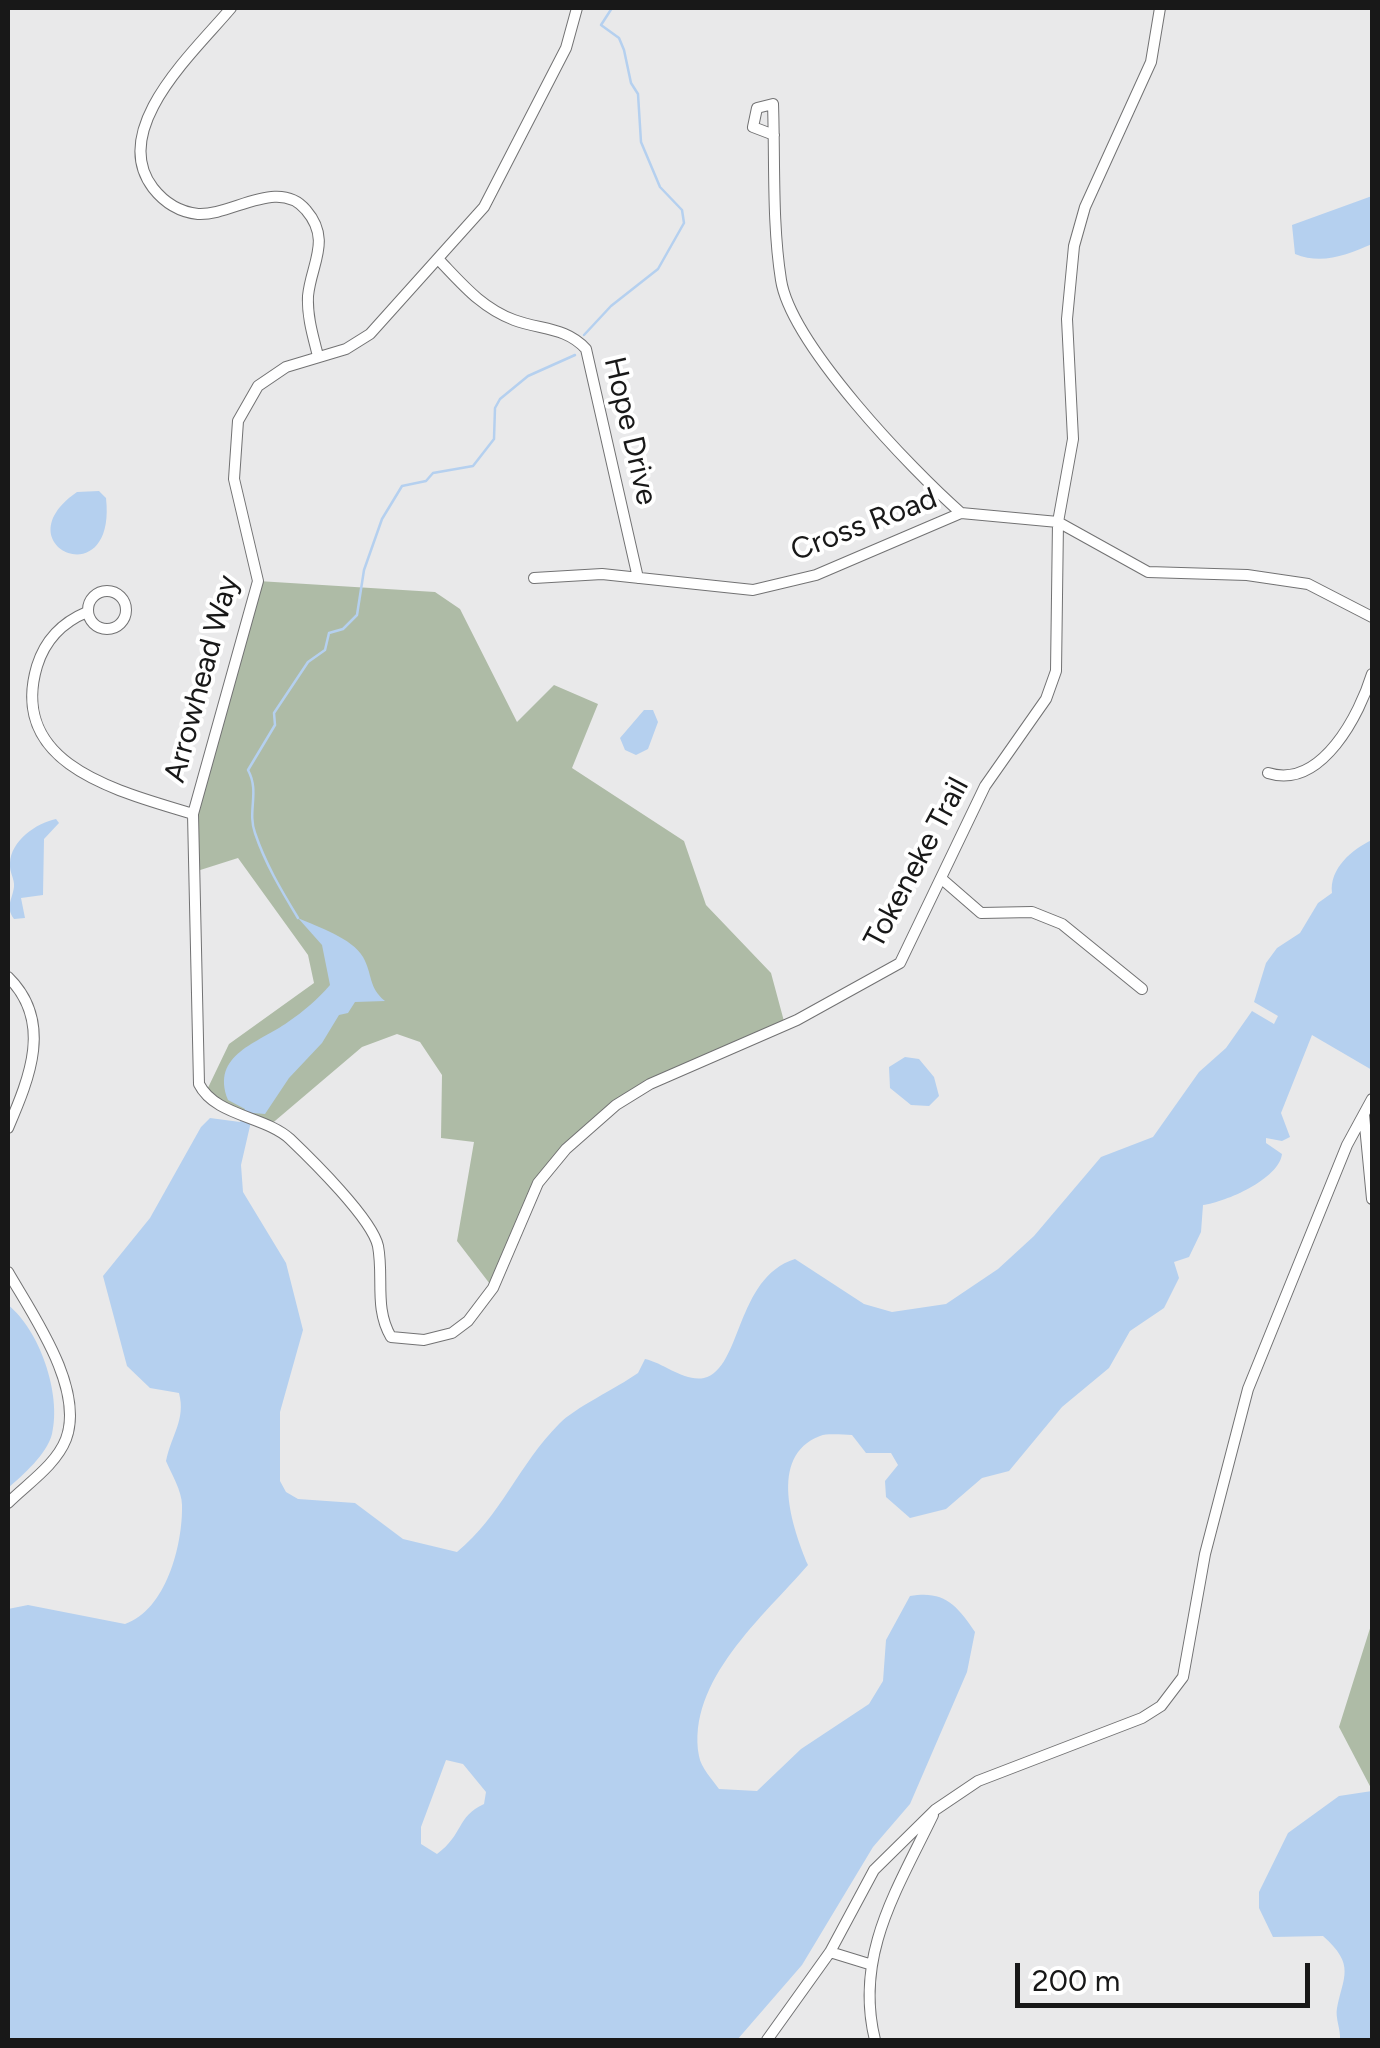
<!DOCTYPE html>
<html>
<head>
<meta charset="utf-8">
<style>
	body { margin:0 }
	#map { position:relative; width:1380px; height:2048px; overflow:hidden; background:#e9e9ea; font-family:Figtree,sans-serif }
	canvas { display:block }
	.frame { position:absolute; inset:0; border:10px solid #181818; pointer-events:none }
	.scale { position:absolute; left:1015px; top:1963px; width:295px; height:45px; box-sizing:border-box; border:5px solid #181818; border-top:0; padding-left:12px; font-size:30px; line-height:35px; white-space:nowrap; color:#181818; -webkit-text-stroke:8px #fff; paint-order:stroke }
</style>
</head>
<body>
<div id="map">
<canvas width="1380" height="2048"></canvas>
<div class="frame"></div>
<div class="scale">200 m</div>
</div>
<script>
const context = document.querySelector('canvas').getContext('2d');
context.lineJoin = 'round';
function fillPath(path, color) { context.fillStyle = color; context.fill(path, 'evenodd'); }
function trace(path, color, width, dash) { context.strokeStyle = color; context.lineWidth = width; context.lineCap = dash ? 'butt' : 'round'; context.setLineDash(dash || []); context.stroke(path); }
function write(font, color, halo, rows, align = 'center') {
  context.font = font + ' Figtree,sans-serif'; context.lineWidth = 8; context.setLineDash([]); context.textBaseline = 'middle'; context.strokeStyle = halo; context.fillStyle = color; for (const [text, x, y, turn = 0] of rows) {
    context.save(); context.translate(x, y); context.rotate((+turn || 0) * Math.PI / 180); context.textAlign = isNaN(turn) ? turn : align; if (halo) context.strokeText(text, 0, 0); context.fillText(text, 0, 0); context.restore();
  }
}
const green = new Path2D(`
	M258,581L435,592L460,609L517,722L554,685L598,704L572,768L684,841L706,905L771,973L785,1025L616,1105L538,1183L493,1288L457,1241L474,1142L441,1138L442,1075L420,1042L397,1034L362,1047L269,1126L205,1094L229,1044L314,983L308,955L238,858L194,872L193,814Z
	M1372,1622V1790L1339,1727Z`);
const water = new Path2D(`
	M1372,196V244C1347,255 1322,265 1295,254L1292,225Z
	M99,491L106,498C117,598 0,545 77,492Z
	M644,710H653L658,722L648,749L636,755L625,750L620,738Z
	M56,819L59,823L44,839L43,895L21,898L25,918L14,919C5,906 12,901 14,887C15,879 9,872 10,863C11,841 36,823 56,819Z
	M1372,840V1070L1312,1035L1281,1113L1290,1137L1282,1141L1266,1138V1143L1282,1154C1279,1179 1226,1202 1203,1205L1201,1232L1189,1257L1174,1262L1179,1278L1164,1308L1130,1331L1109,1368L1062,1407L1009,1471L982,1478L946,1509L910,1518L886,1497L885,1481L898,1465L891,1453H866L852,1435C843,1435 828,1433 820,1436C767,1456 793,1529 808,1565C764,1616 686,1681 699,1756C701,1768 712,1779 719,1789L757,1791L801,1749L869,1704L883,1681L886,1640L910,1596C944,1590 957,1605 975,1632L967,1672L910,1804L873,1847L802,1965L737,2040H8V1609L28,1605L125,1624C166,1610 183,1545 182,1505C182,1491 171,1473 166,1461C171,1435 186,1420 179,1393L150,1388L127,1366L103,1276L150,1218L201,1127L210,1118L240,1122L245,1109L228,1100C210,1054 259,1043 288,1022C303,1012 318,999 330,985L322,945L298,918C318,927 352,938 363,957C373,975 368,987 385,1001L355,1002L348,1013L339,1015L322,1043L289,1078L265,1114L253,1113L241,1165L243,1192L286,1263L303,1330L280,1412V1481L286,1492L298,1499L355,1503L403,1539L457,1552C501,1516 519,1464 559,1424C574,1408 617,1388 638,1373L645,1359C664,1363 684,1382 704,1378C742,1369 735,1278 795,1259L864,1304L892,1312L946,1304L998,1269L1034,1236L1101,1157L1153,1137L1199,1072L1226,1048L1252,1011L1274,1024L1278,1016L1254,1002L1266,963L1277,948L1300,933L1318,903L1332,893C1329,869 1352,849 1372,840ZM446,1760L463,1764L486,1792L484,1804C456,1817 464,1834 437,1854L421,1844V1827Z
	M905,1057L919,1059L934,1077L939,1096L929,1106L911,1105L890,1088L889,1067Z
	M8,1305C39,1329 62,1394 52,1434C47,1454 23,1475 8,1488Z
	M1372,1791V2040H1340C1341,2030 1335,2018 1337,2008C1343,1977 1356,1965 1323,1936L1273,1937L1259,1908V1892L1288,1833L1339,1796Z`);
const stream = new Path2D(`
	M584,335L611,306L658,269L684,223L682,210L660,187L641,142L638,94L631,83L624,50L619,38L601,25L612,8
	M298,918C281,890 265,863 255,833C247,811 260,792 248,770L275,725L274,713L308,662L325,650L329,633L343,629L357,615L364,570L382,519L402,486L426,481L433,473L473,466L494,439L495,408L500,399L528,376L575,355`);
const street = new Path2D(`
	M231,8C195,51 108,129 153,188C164,202 179,212 198,214C231,216 279,177 306,210C332,240 311,264 308,296C307,317 313,336 318,356
	M577,8L566,48L484,207L370,334L346,349L286,367L258,386L238,421L234,479L258,581L193,814L199,1084C215,1116 265,1116 290,1139C312,1160 372,1219 378,1246C384,1278 374,1308 391,1337L424,1340L452,1333L468,1321L493,1288L538,1183L566,1149L616,1105L650,1084L797,1020L900,963L985,786L1046,699L1056,671L1058,522L1073,439L1067,319L1074,246L1085,207L1151,62L1160,8
	M774,135L753,127L757,108L773,104C775,162 772,223 781,280C791,344 911,469 961,513
	M440,261C463,285 482,308 514,320C541,330 566,327 586,349L638,578
	M534,578L602,574L753,590L816,575L961,513L1058,522L1148,572L1247,575L1308,584L1372,617
	M88 610a19 19 0 1 1 38 0a19 19 0 1 1-38 0Z
	M87,612C63,622 45,640 37,666C7,767 123,792 193,814
	M1268,773C1322,790 1360,713 1372,674
	M943,880L981,913L1032,912L1062,924L1142,989
	M8,977C53,1021 30,1077 8,1128
	M1364,1115L1372,1199
	M8,1272C32,1314 85,1388 66,1439C56,1465 27,1484 8,1503
	M830,1952L869,1964
	M767,2040L830,1952L874,1870L935,1810L978,1781L1142,1718L1161,1706L1183,1677L1205,1554L1248,1389L1347,1145L1372,1099
	M875,2040C854,1955 897,1890 933,1815`);
const streetNames = [
	["Hope Drive",630,431,77],
	["Cross Road",864,525,-21],
	["Arrowhead Way",202,679,-75],
	["Tokeneke Trail",917,863,-62]
];
fillPath(green, '#aebba6');
fillPath(water, '#b5d0ef');
trace(stream, '#b5d0ef', 2.5);
trace(street, '#727273', 12);
trace(street, '#fff', 10);
write('30px', '#181818', '#fff', streetNames);
</script>
</body>
</html>
